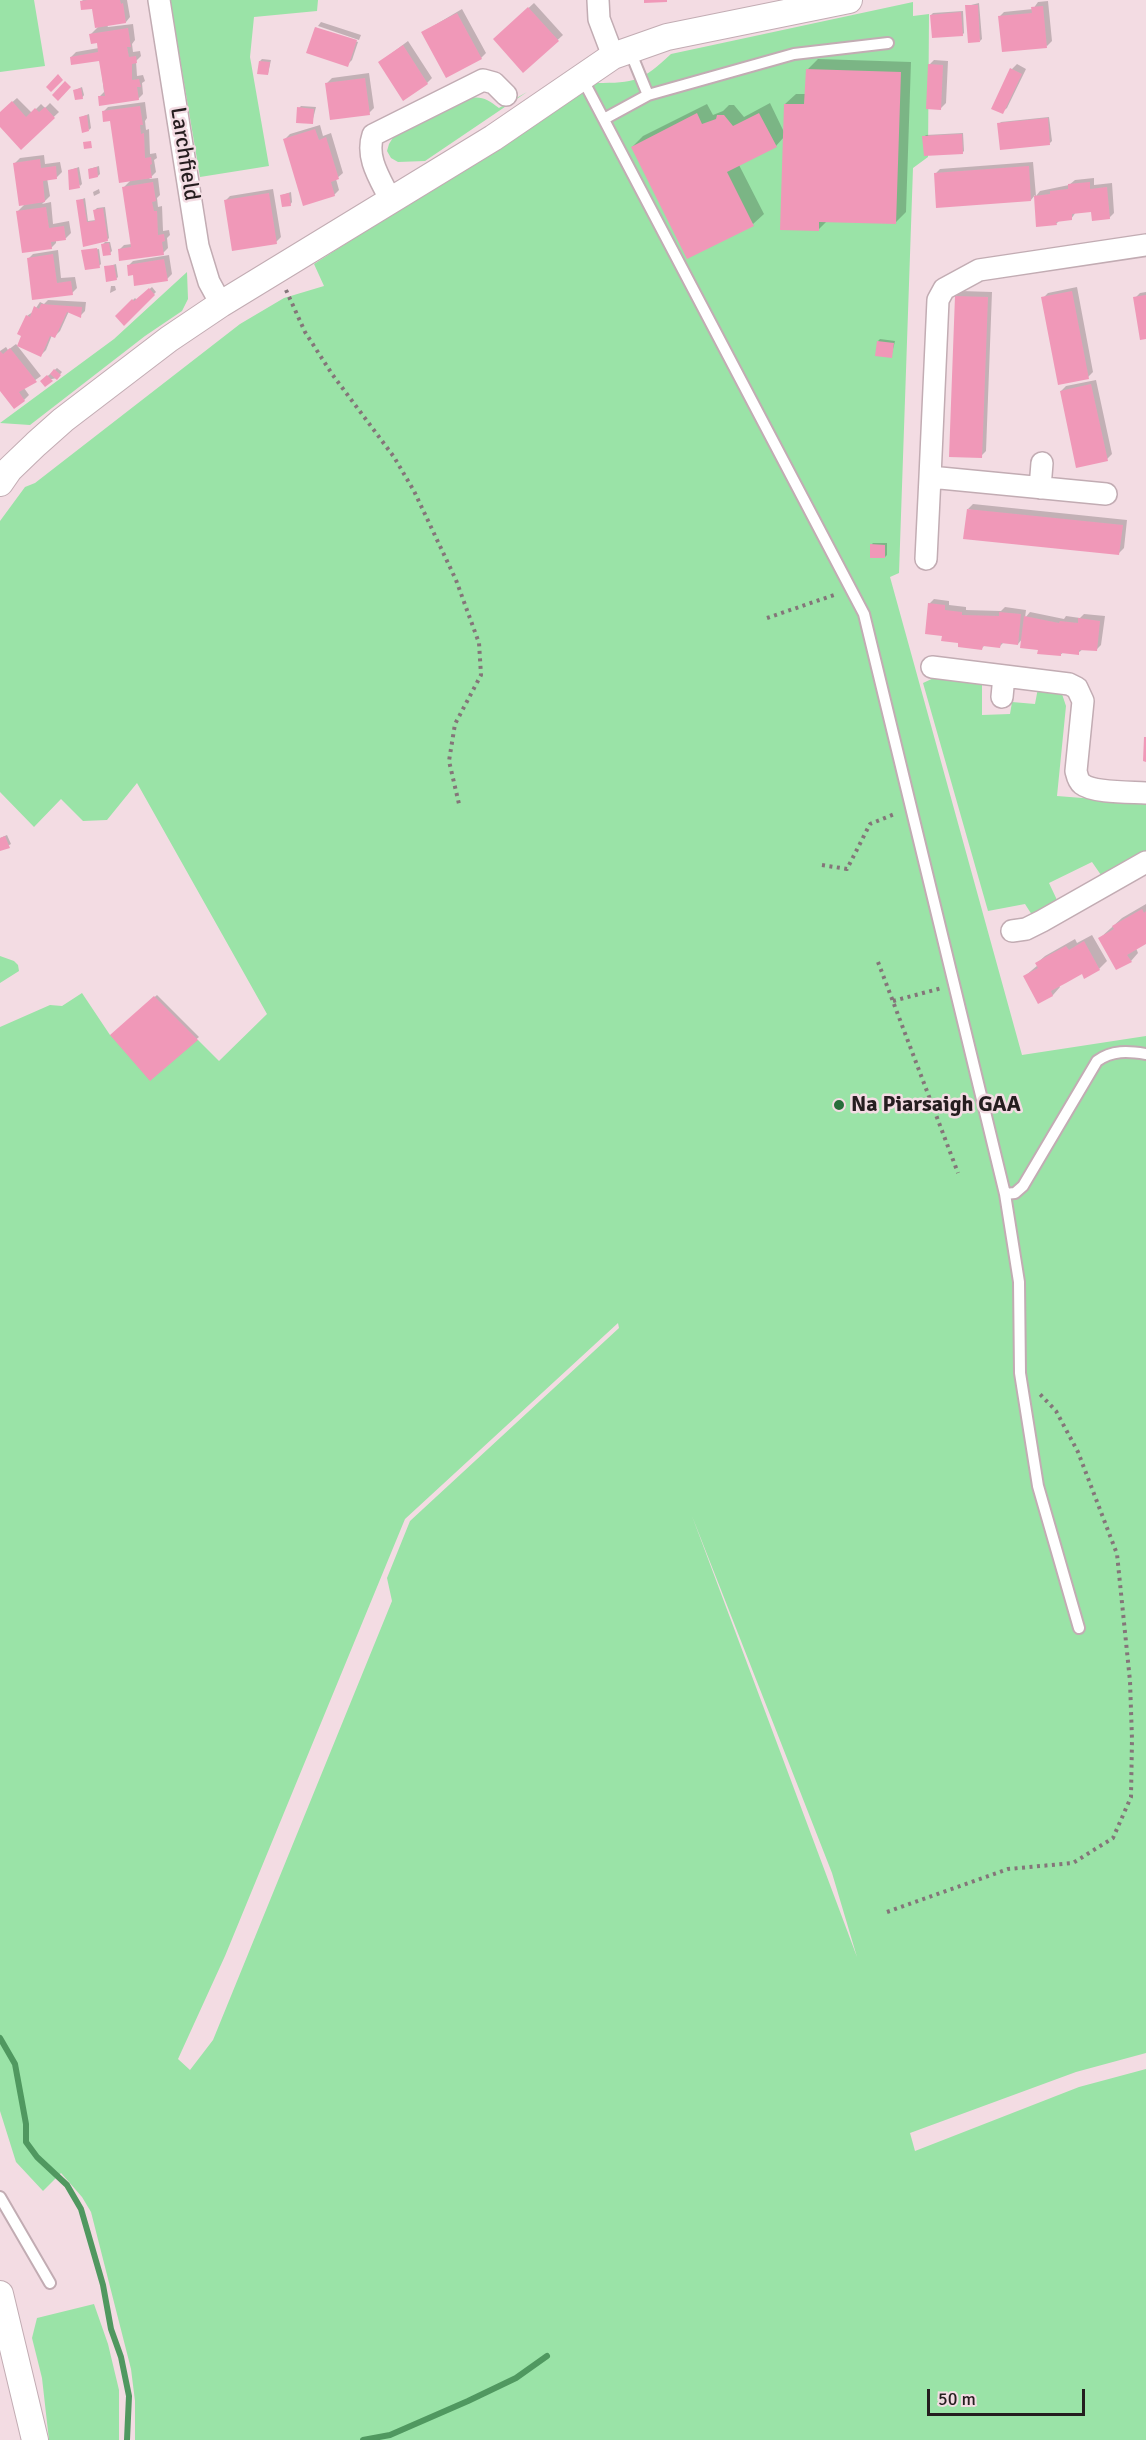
<!DOCTYPE html>
<html>
<head>
<meta charset="utf-8">
<style>
	body { margin:0 }
	#map { position:relative; width:1146px; height:2440px; overflow:hidden; background:#f3dce3; font-family:Signika,sans-serif }
	canvas { display:block }
	.scale { position:absolute; left:927px; top:2389px; width:158px; height:27px; box-sizing:border-box; border:3px solid #251d1f; border-top:0; padding-left:8px; font-size:18px; line-height:21px; white-space:nowrap; color:#251d1f; -webkit-text-stroke:4px #f3dce3; paint-order:stroke }
</style>
</head>
<body>
<div id="map">
<canvas width="1146" height="2440"></canvas>
<div class="scale">50 m</div>
</div>
<script>
const context = document.querySelector('canvas').getContext('2d');
context.lineJoin = 'round';
function fillPath(path, color) { context.fillStyle = color; context.fill(path, 'evenodd'); }
function trace(path, color, width, dash) { context.strokeStyle = color; context.lineWidth = width; context.lineCap = dash ? 'butt' : 'round'; context.setLineDash(dash || []); context.stroke(path); }
function write(font, color, halo, rows, align = 'center') {
  context.font = font + ' Signika,sans-serif'; context.lineWidth = 5; context.setLineDash([]); context.textBaseline = 'middle'; context.strokeStyle = halo; context.fillStyle = color; for (const [text, x, y, turn = 0] of rows) {
    context.save(); context.translate(x, y); context.rotate((+turn || 0) * Math.PI / 180); context.textAlign = isNaN(turn) ? turn : align; if (halo) context.strokeText(text, 0, 0); context.fillText(text, 0, 0); context.restore();
  }
}
const green = new Path2D(`
	M0,0H34L45,66L0,72Z
	M170,0H318L317,11L254,17L250,57L269,166L200,177Z
	M913,2V16L929,14L928,157L913,168L899,573L890,577L1022,1055L1146,1036V2053L1076,2072L910,2133L915,2151L1079,2087L1146,2069V2440H135V2401L131,2369L91,2212L82,2197L61,2173L43,2191L16,2162L0,2111V1027L50,1005L62,1006L82,993L110,1035L198,1040L219,1061L267,1014L137,783L107,820L83,821L61,799L34,827L0,792V521L25,487L35,483L240,324L284,298L324,286L314,264L596,83C635,83 642,81 671,54ZM618,1323L619,1328L410,1521L387,1578L392,1601L213,2040L190,2070L178,2059L225,1956L405,1519ZM692,1516L832,1873L857,1957Z
	M527,92L425,161L398,162L391,158L387,151L389,144L394,136L466,99C481,95 487,99 499,108Z
	M187,272L188,299L182,311L145,336L30,425L0,423L114,339Z
	M938,676L982,682V715L1010,714L1012,702L1035,704L1038,688L1062,694L1066,706L1057,796L1146,803V851L1101,875L1092,862L1049,883L1057,900L1032,915L1025,904L988,911L923,683Z
	M0,956L14,961L18,965L19,971L0,983Z
	M94,2304L108,2344L119,2390V2440H49L42,2378L32,2338L37,2318Z`);
const shadow = new Path2D(`
	M83,0H127L130,17L126,22L107,25L108,27L133,24L135,40L132,44L133,52L140,51L141,56L136,61L137,76L143,75L145,81L142,83L143,94L138,99L99,97L104,92L100,59L71,57L76,52L99,48L98,41L91,34L99,26L93,7L81,2Z
	M1048,1L1052,41L1047,46L999,17L1004,12L1033,9L1038,2Z
	M534,3L563,35L524,71L495,39Z
	M979,3L982,39L980,41L967,6Z
	M462,9L486,53L481,58L423,32Z
	M963,11L964,33L962,35L931,15L933,13Z
	M321,22L361,35L359,40L318,26Z
	M317,27V29L358,42L352,60L347,65L308,52Z
	M408,41L432,78L427,83L380,62Z
	M262,59L271,60L268,74L260,61Z
	M818,59L911,62L906,212L896,222L828,220L818,230L784,137L776,146L739,165L764,214L753,224L632,147L643,136L707,104L713,115L723,111L729,105H734L744,117L770,103L784,132L785,104L796,94H806L807,70Z
	M934,60L948,61L946,103L941,108L929,65Z
	M1017,64L1026,69L1007,108L1002,112L1012,69Z
	M369,73L374,108L369,113L327,83L332,78Z
	M82,87L84,95L82,98L75,90Z
	M17,98L32,113L41,104L45,108L50,103L59,112L21,148L0,125V113Z
	M145,102L147,118L145,121L146,130L149,129L150,154L156,153L157,158L154,160L156,172L149,179L158,178L160,195L157,198L158,207L162,206L163,231L169,230L170,235L167,238L168,248L163,253L119,250L124,245L132,244L124,187L131,180L111,119L103,112L108,107Z
	M301,106L316,107L312,123L299,108Z
	M89,114L91,128L89,130L81,117Z
	M1049,117L1052,141L1050,143L999,124L1001,122Z
	M320,125L323,136L331,133L343,173L336,179L339,190L334,195L285,139L290,134Z
	M963,133L964,151L962,153L924,137L926,135Z
	M44,155L45,164L60,162L62,172L57,177L47,178L50,196L42,204L51,202L53,224L69,221L71,233L66,238L56,240V243L51,248L18,211L26,203L15,163L20,158Z
	M1033,162L1036,196L1040,191L1069,185L1075,180L1094,178V185L1112,183L1114,213L1109,218L1092,211L1076,212L1071,219L1060,220L1056,224L1038,225L1035,195L1031,200L935,174L940,169Z
	M99,166L100,174L98,176L89,169Z
	M79,167L82,184L80,186L70,170Z
	M99,189L100,193L94,196L93,192Z
	M273,189L281,237L276,242L225,201L230,196Z
	M291,192L292,202L290,205L282,195Z
	M85,198L88,221L96,220L95,210L97,208L105,207L109,238L105,242H110L112,251L110,253L102,245L107,240L84,245L77,201Z
	M99,249L101,264L99,266L83,251Z
	M58,250L61,278L75,277L77,288L72,293L34,298L28,259L33,254Z
	M169,255L172,274L167,279L134,273L128,266L133,261Z
	M116,264L118,277L116,279L106,267Z
	M111,286H115L116,290L110,293Z
	M152,287L156,292L124,324L117,316L135,298L137,300Z
	M1077,287L1093,372L1088,377L1043,298L1048,293Z
	M961,291L992,292L986,451L981,456L956,296Z
	M1146,292V338L1135,298L1140,293Z
	M48,300L86,302L85,311L80,316L69,311L60,331L55,336L52,335L46,350L41,355L27,316L34,311L40,302L44,304Z
	M880,339L895,341L891,357L878,341Z
	M16,344L41,376L24,388L29,395L24,400L0,388V351L6,347L8,350Z
	M57,368L62,372L57,378L42,381Z
	M1096,380L1112,454L1107,459L1061,391L1066,386Z
	M973,504L1127,520L1124,548L1119,553L968,509Z
	M873,543H887V555L885,557L871,545Z
	M934,599L949,601V605L966,607V610L1001,611L1005,607L1026,610L1025,618L1030,612L1064,619L1066,616L1080,618L1084,614L1105,616L1101,645L1096,650L1083,649L1078,653L1064,652L1060,655L1040,648L1023,638L1018,644L1004,642L999,647L985,645L982,648L943,634L929,604Z
	M7,835L11,844L0,850V838Z
	M1146,904V943L1136,948L1138,953L1131,961L1100,938L1122,918Z
	M1092,935L1107,961L1099,969L1085,976L1083,972L1059,985L1060,987L1053,995L1039,1002L1025,976L1038,965L1037,963L1045,956L1075,939L1077,943Z
	M157,995L199,1037L150,1078L112,1035Z`);
const stream = new Path2D(`
	M0,2038L15,2064L26,2124V2142L37,2157L67,2185L81,2209L103,2285L111,2329L121,2357L129,2396L127,2440
	M363,2440L390,2435L468,2401L516,2378L547,2356`);
const building = new Path2D(`
	M88,0H120L121,4L123,3L126,23L95,28L92,9L81,10L80,1Z
	M644,0H667V2L644,3Z
	M965,5H978L980,42L968,43Z
	M1043,6L1047,48L1002,52L998,16L1032,13L1031,7Z
	M528,7L559,41L523,73L493,39Z
	M961,12L963,36L932,38L930,15Z
	M457,13L482,59L446,78L421,32Z
	M315,27L357,40L348,67L306,53Z
	M128,28L131,47H127L129,57L136,56L137,63L132,64V80L139,79L141,87H137L139,100L99,106L98,96H105L99,61L71,65L70,57L98,52L97,43L91,44L89,34Z
	M403,45L428,84L403,101L378,62Z
	M259,61L270,62L268,75L257,74Z
	M928,64L943,65L941,110L926,109Z
	M1010,68L1022,74L1003,114L991,109Z
	M806,69L901,72L896,224L819,222V231L780,230L784,104H804Z
	M58,74L63,80L51,92L46,87Z
	M365,78L370,115L330,120L325,83Z
	M65,81L71,87L58,101L52,95Z
	M81,88L83,99L75,100L73,90Z
	M12,101L26,117L35,108L39,112L45,107L55,118L21,150L0,127V112Z
	M140,106L143,125H140L141,134L144,133L145,158L151,157L152,164L150,165L152,178L119,183L110,121L103,122L102,111Z
	M297,107L314,109L313,124L296,123Z
	M697,113L702,124L716,119L717,115H724L733,126L759,113L777,147L727,172L754,226L687,259L631,147Z
	M87,115L89,131L82,133L79,117Z
	M1048,118L1050,145L1000,150L997,123Z
	M315,129L319,140L326,137L339,179L331,182L335,196L303,206L283,139Z
	M962,134L963,154L924,156L922,136Z
	M91,141L92,148L84,149L83,142Z
	M40,159L41,168L56,166L57,179L43,181L45,202L19,206L13,163Z
	M1029,166L1031,201L936,208L934,173Z
	M97,167L98,177L89,179L88,169Z
	M77,168L80,188L69,190L68,170Z
	M153,182L156,201L152,202L154,211H157L158,235L164,234L165,241L162,242L164,255L119,261L118,249L131,247L122,187Z
	M1090,182V189L1107,187L1110,219L1092,221L1091,212L1072,214V220L1056,222L1057,225L1036,227L1034,196L1050,194V191L1068,189V184Z
	M269,193L277,244L232,251L224,200Z
	M289,193L291,206L282,207L280,195Z
	M83,199L87,222L95,221L93,210L103,208L108,241L83,247L76,200Z
	M46,207L49,228L64,226L66,240L51,242L52,249L22,253L16,211Z
	M109,243L111,255L103,256L101,244Z
	M97,248L100,268L85,270L81,250Z
	M53,254L57,283L71,281L73,295L32,300L27,258Z
	M164,259L168,281L134,286L133,275L128,276L127,265Z
	M114,265L117,280L106,282L104,266Z
	M149,288L155,295L124,326L115,316L132,299L134,301Z
	M1072,291L1089,379L1058,385L1041,297Z
	M1146,295V339L1140,340L1133,297Z
	M955,296L988,297L982,458L949,457Z
	M41,304L82,307L81,318L67,312L55,338L50,336L41,357L17,346L21,336L17,334L26,315L30,317L34,306L39,309Z
	M877,341L894,343L892,358L875,356Z
	M10,348L37,382L19,392L25,401L14,409L0,391V351L3,354Z
	M54,369L61,375L57,380L50,374Z
	M47,375L53,381L45,387L40,381Z
	M1091,384L1108,461L1076,468L1060,391Z
	M967,509L1123,525L1119,555L963,539Z
	M870,544L885,545V558H870Z
	M928,603L945,605V610L962,612V615L999,616V612L1021,614L1018,645L1001,643L1000,648L983,646L982,650L958,647V643L941,641L942,636L925,634Z
	M1024,616L1059,623L1060,621L1078,623V618L1100,621L1097,651L1079,650V655L1061,653V656L1037,654L1038,650L1020,648Z
	M1144,737H1146V762L1143,761Z
	M5,836L10,848L0,851V838Z
	M1142,909L1144,913L1146,911V944L1127,955L1132,962L1116,970L1098,938L1114,929L1112,926Z
	M1084,941L1100,970L1084,979L1082,974L1066,983L1051,991L1053,996L1038,1004L1023,976L1038,968L1035,963L1051,954L1066,946L1069,950Z
	M154,996L198,1040L150,1081L110,1035Z`);
const path = new Path2D(`
	M286,290L305,332L332,374L394,457L414,491L456,580L479,643L481,675L455,724L449,761L459,804
	M767,618L837,594
	M822,865L847,869L870,824L897,813
	M878,962L958,1173
	M893,1001L942,988
	M887,1912L1008,1869L1073,1863L1113,1838L1131,1797L1132,1739L1130,1681L1117,1554L1078,1452L1056,1411L1039,1393`);
const service = new Path2D(`
	M630,51L648,95
	M582,78L864,614L1005,1194L1019,1282L1020,1373L1038,1486L1079,1628
	M604,119L648,95L794,54L888,43
	M1005,1194L1015,1193L1023,1186L1097,1061C1112,1050 1128,1051 1146,1054
	M0,2197L50,2283`);
const minor = new Path2D(`
	M159,0L198,246L209,282L221,304
	M598,0L599,19L613,56
	M391,201C381,180 365,158 373,135L483,80L494,83L506,95
	M1040,488L1042,463
	M1106,494L930,477L938,300L944,289L979,270L1146,245
	M926,559L930,477
	M932,667L1069,684L1077,688L1083,701L1076,771C1077,775 1078,781 1082,784C1093,793 1131,792 1146,793
	M1002,697L1004,676
	M1012,931L1026,929L1042,921L1146,862`);
const tertiary = new Path2D(`
	M0,483L9,470L36,444L63,420L169,339L221,304L493,138L613,56L667,37L849,0
	M0,2294L35,2440`);
const markers = [
	[839,1105,6,"#276e3b"]
];
const streetNames = [
	["Larchfield",184,154,81]
];
const poiNames = [
	["Na Piarsaigh GAA",851,1105]
];
fillPath(green, '#9ae3a7');
fillPath(shadow, '#0003');
trace(stream, '#509860', 6);
fillPath(building, '#f098b8');
trace(service, '#c2acb3', 14);
trace(minor, '#c2acb3', 24);
trace(tertiary, '#c2acb3', 28);
trace(path, '#847579', 4, [3, 4.5]);
trace(service, '#fff', 10);
trace(minor, '#fff', 21);
trace(tertiary, '#fff', 26);
for (const [x, y, r, color] of markers) { const dot = new Path2D(); dot.arc(x, y, r, 0, 2 * Math.PI); context.fillStyle = color; context.fill(dot); trace(dot, '#f3dce3', 2); }
write('22px', '#251d1f', '#f3dce3', streetNames);
write('bold 22px', '#251d1f', '#f3dce3', poiNames, 'left');
</script>
</body>
</html>
